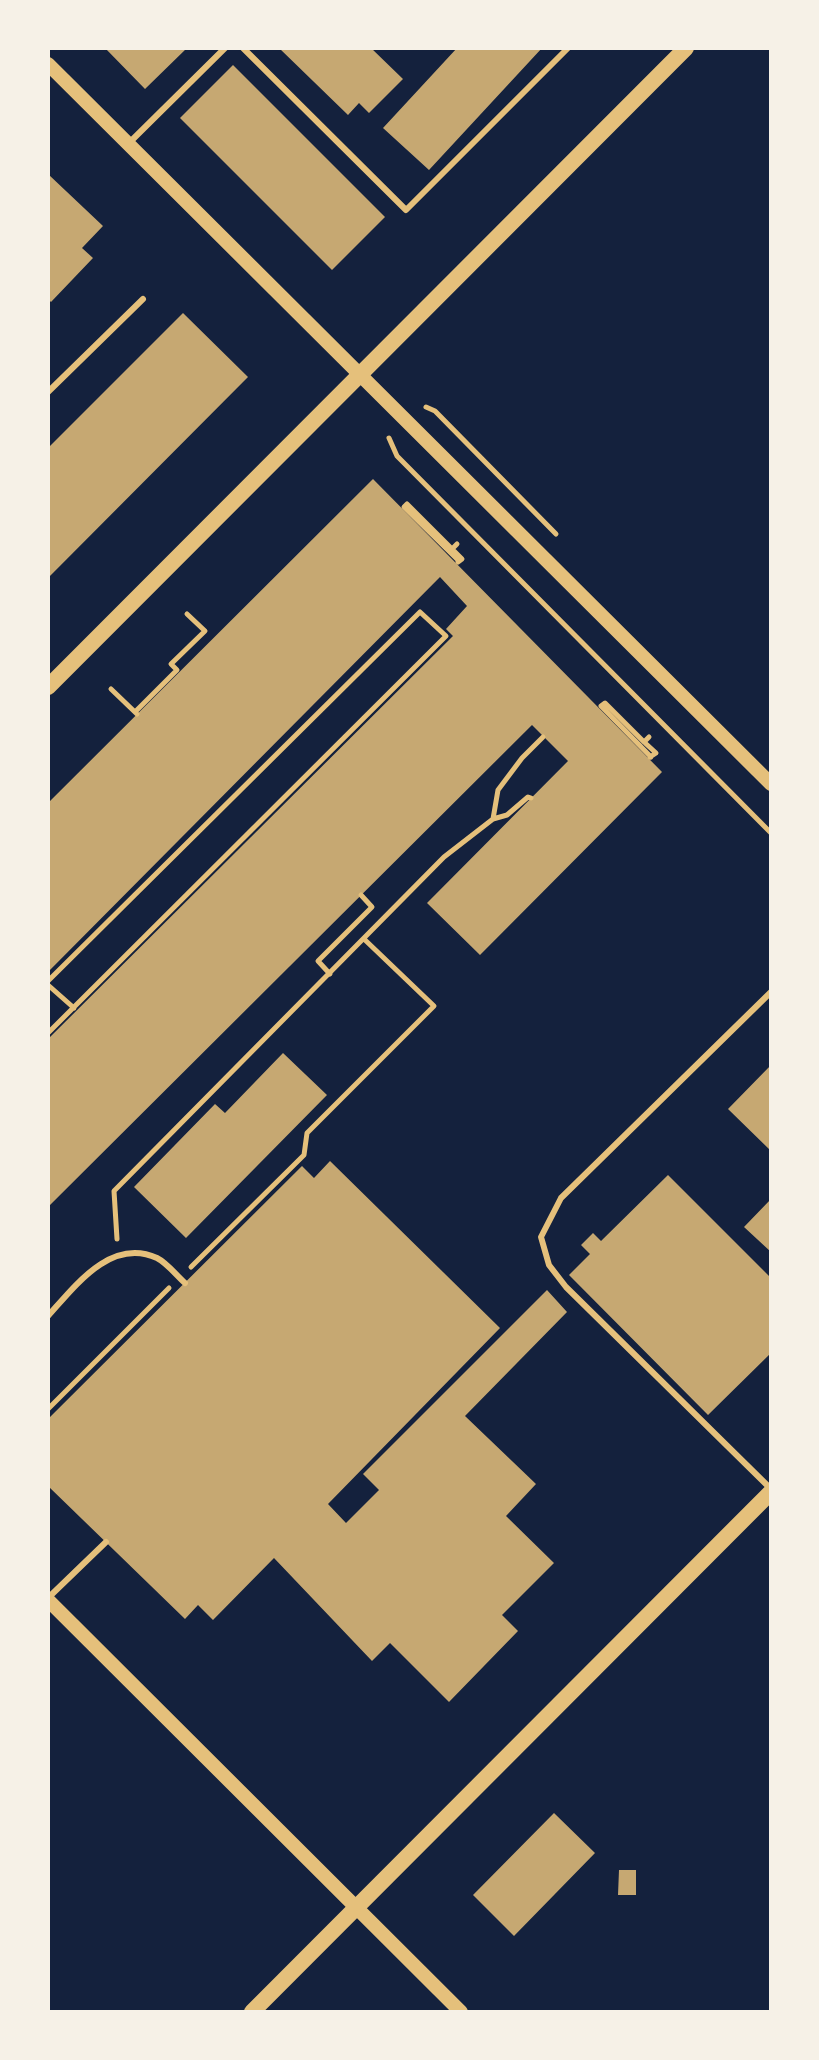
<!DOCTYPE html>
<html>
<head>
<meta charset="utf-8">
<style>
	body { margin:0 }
	#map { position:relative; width:819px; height:2060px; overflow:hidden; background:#14213d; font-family:"Archivo Narrow",sans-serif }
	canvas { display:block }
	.frame { position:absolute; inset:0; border:50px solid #f6f1e7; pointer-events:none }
</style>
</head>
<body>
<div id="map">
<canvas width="819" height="2060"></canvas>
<div class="frame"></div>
</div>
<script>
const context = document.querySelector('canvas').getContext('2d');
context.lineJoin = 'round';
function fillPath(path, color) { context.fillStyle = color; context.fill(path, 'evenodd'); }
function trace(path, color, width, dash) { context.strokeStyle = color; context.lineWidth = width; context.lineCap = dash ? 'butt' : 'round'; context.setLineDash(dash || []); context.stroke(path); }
const building = new Path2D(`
	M105,48H187L145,89Z
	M279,48H371L403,79L369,113L359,103L348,115Z
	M457,48H542L429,170L383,128Z
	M233,65L385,217L332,270L180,118Z
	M48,174L103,226L82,248L93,258L51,302L48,299Z
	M183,313L248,377L48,578V448Z
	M373,479L662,772L480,955L427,903L568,761L532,725L48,1207V1039L453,636L446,629L467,606L440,577L48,972V803Z
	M283,1053L327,1095L186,1238L134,1187L215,1104L225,1113Z
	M771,1065V1151L728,1109Z
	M330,1161L500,1328L328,1504L346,1523L379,1490L363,1474L547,1290L567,1312L465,1416L536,1484L506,1516L554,1563L502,1615L518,1631L449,1702L390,1643L372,1661L274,1558L213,1620L198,1605L185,1619L48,1486V1419L302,1166L314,1178Z
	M668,1175L771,1278V1353L708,1415L569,1275L590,1254L581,1245L593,1233L601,1241Z
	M771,1199V1252L744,1227Z
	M554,1813L595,1853L514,1936L473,1895Z
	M619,1870H636V1895H618Z`);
const path = new Path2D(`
	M426,407L435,411L556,534
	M389,438L397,456L771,833
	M457,544L452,549L407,504L404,507L459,561
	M452,549L462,559L458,562
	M111,689L137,714
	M135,712L177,670L171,664L205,631L187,614
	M649,737L644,742L605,703L601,706L651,757
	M644,742L656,753L650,757
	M493,819L498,790L522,758L543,737
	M330,974L318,961L372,907L361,895
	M48,981L420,612L446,636L48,1033
	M48,985L74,1008
	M117,1239L114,1191L444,857L493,819L507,815L528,797L531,798
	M191,1267L304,1155L307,1133L434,1006L364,939
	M48,1409L169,1288`);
const service = new Path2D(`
	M243,48L406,210L568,48
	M128,144L225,48
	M48,392L143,299
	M771,992L561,1198L541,1237L549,1265L566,1287L771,1489
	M48,1316C75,1286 111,1237 157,1258C167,1263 176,1275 185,1283
	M48,1598L106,1542`);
const tertiary = new Path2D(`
	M48,64L771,784
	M48,1600L461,2012`);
const secondary = new Path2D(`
	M48,687L686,48
	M252,2012L771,1492`);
fillPath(building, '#c6a872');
trace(path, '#e5c07b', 5);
trace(service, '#e5c07b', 6);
trace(tertiary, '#e5c07b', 14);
trace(secondary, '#e5c07b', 16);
</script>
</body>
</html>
